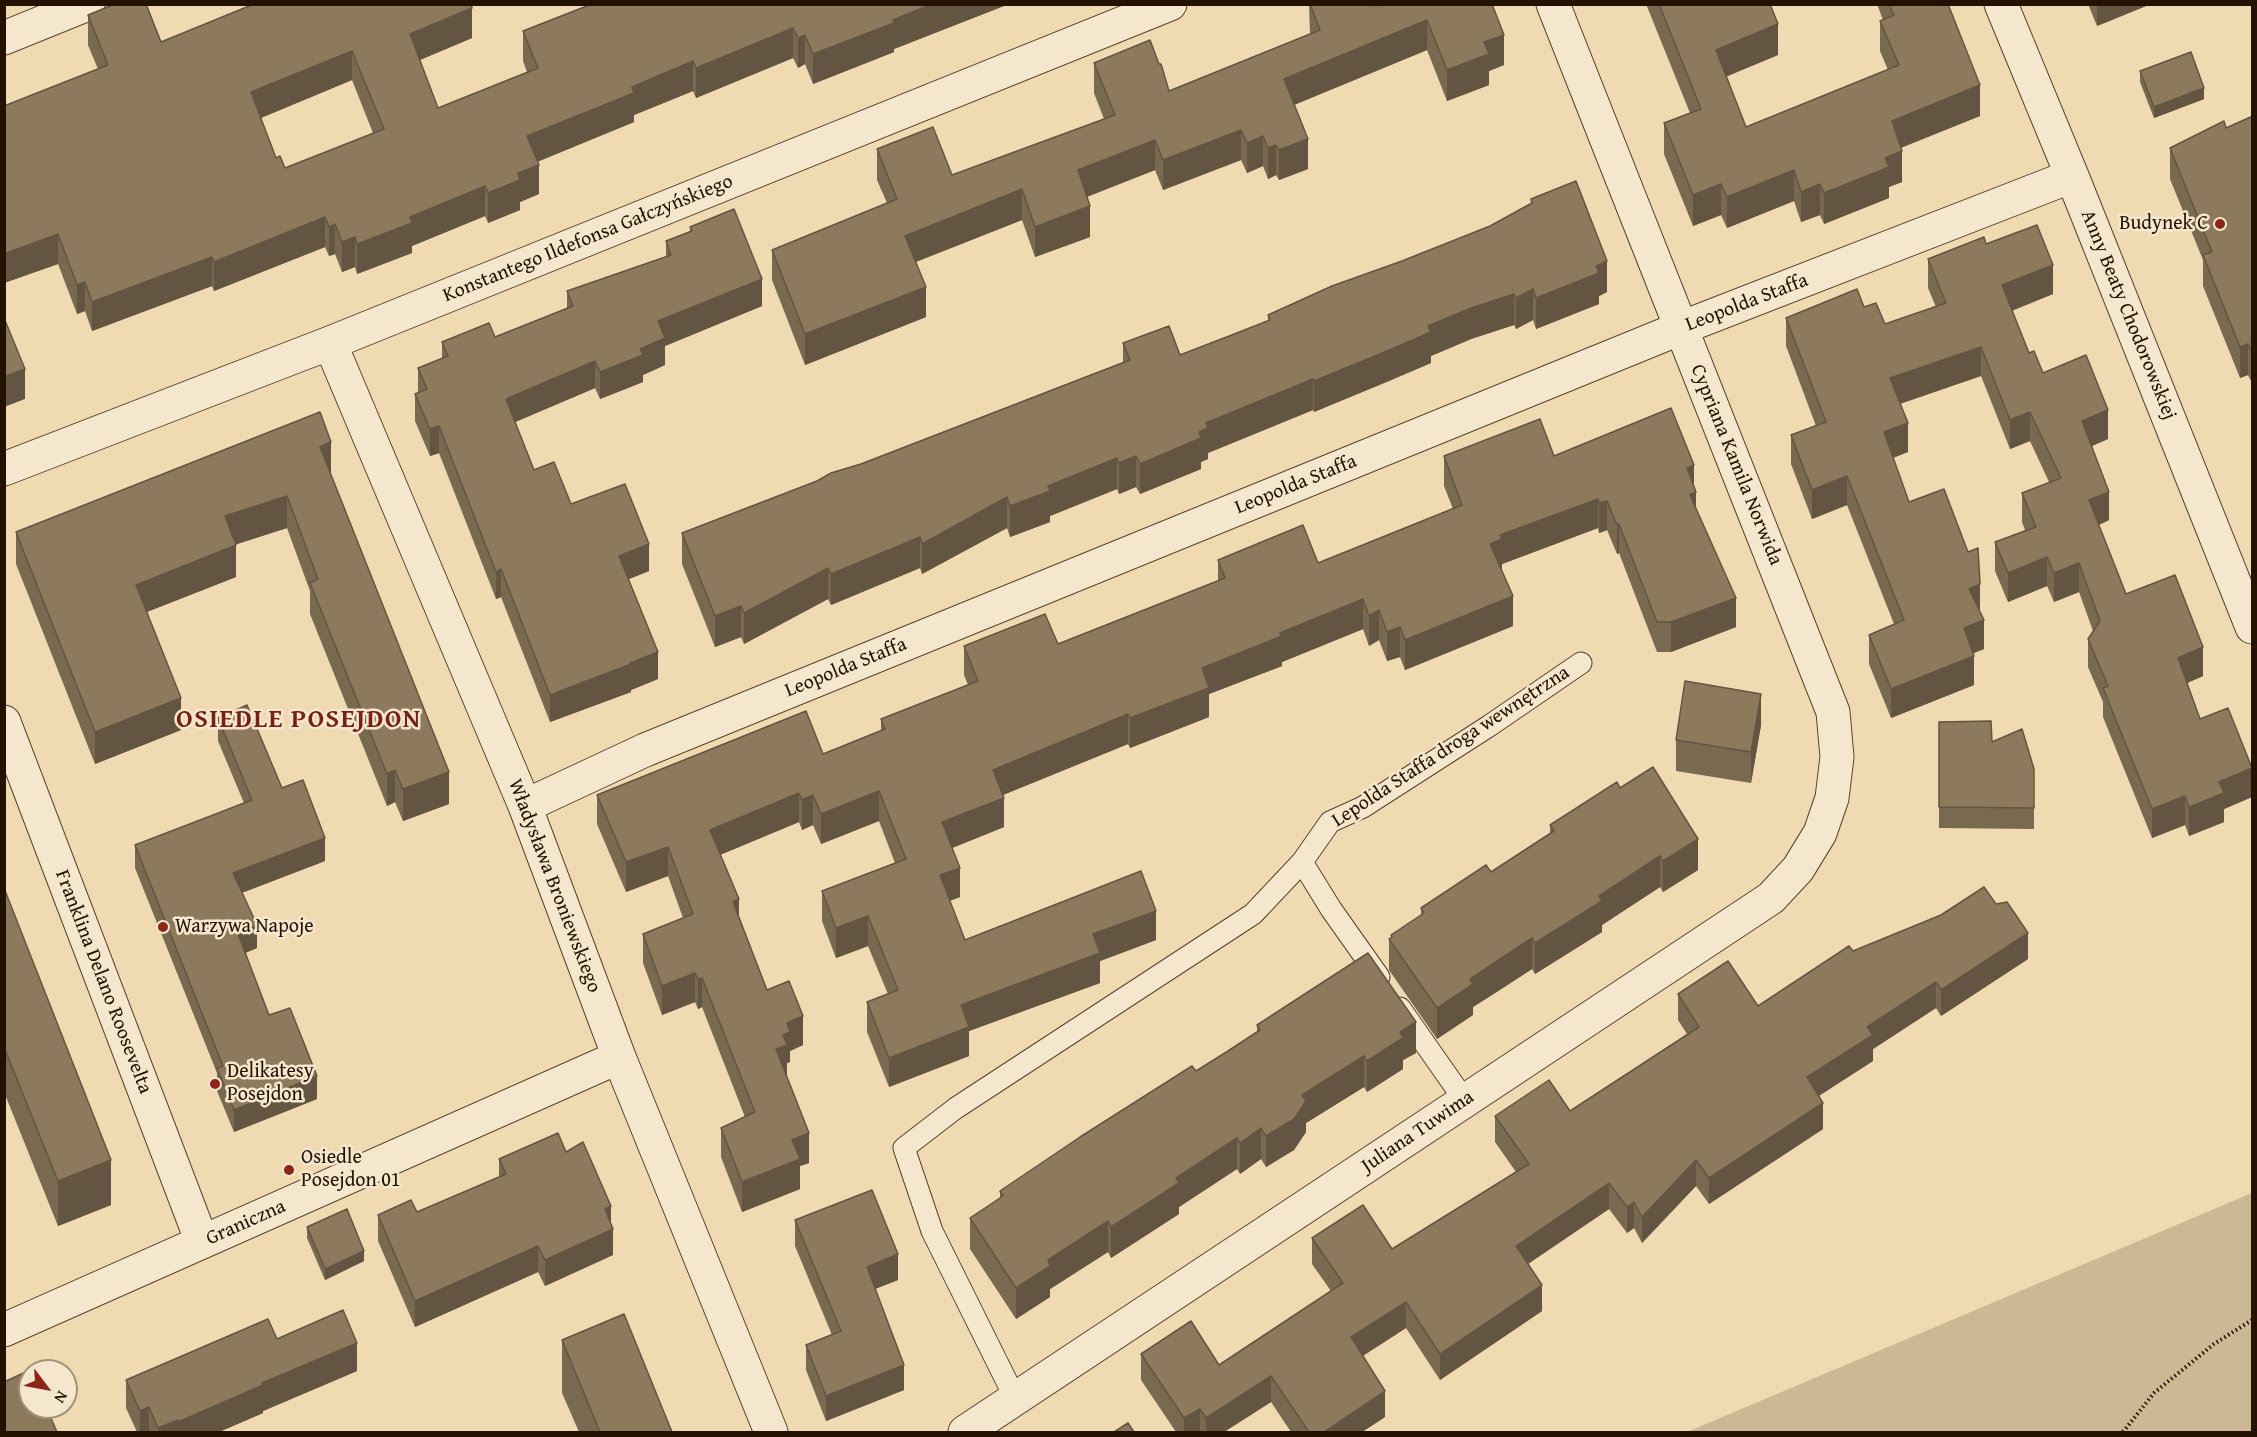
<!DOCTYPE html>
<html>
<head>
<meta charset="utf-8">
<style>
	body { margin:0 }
	#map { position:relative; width:2257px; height:1437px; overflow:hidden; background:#efdab2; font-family:"Gentium Book Plus",serif }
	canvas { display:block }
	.frame { position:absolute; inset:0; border:6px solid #231200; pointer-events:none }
	.north { position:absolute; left:18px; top:1359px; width:60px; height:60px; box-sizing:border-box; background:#f5e7cd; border:2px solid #a1927b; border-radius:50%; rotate:122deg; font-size:16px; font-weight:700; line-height:24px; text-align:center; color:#231200 }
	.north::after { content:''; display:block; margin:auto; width:21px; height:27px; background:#8f2418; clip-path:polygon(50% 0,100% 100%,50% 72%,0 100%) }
</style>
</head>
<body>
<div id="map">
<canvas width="2257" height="1437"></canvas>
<div class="frame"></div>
<div class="north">N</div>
</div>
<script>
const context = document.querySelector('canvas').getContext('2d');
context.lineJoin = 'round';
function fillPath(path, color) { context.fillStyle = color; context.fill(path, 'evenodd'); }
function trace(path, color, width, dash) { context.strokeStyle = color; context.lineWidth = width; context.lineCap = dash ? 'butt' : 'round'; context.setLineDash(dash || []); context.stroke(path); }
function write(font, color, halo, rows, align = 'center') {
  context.font = font + ' "Gentium Book Plus",serif'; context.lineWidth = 5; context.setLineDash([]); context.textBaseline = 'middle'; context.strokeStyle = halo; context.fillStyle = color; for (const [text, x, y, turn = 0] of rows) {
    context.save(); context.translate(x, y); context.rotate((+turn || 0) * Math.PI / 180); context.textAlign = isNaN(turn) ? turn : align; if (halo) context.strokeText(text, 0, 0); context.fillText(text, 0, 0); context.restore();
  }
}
const green = new Path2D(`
	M2252,1193V1432H1687Z`);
const path = new Path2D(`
	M2123,1432L2154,1393L2214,1344L2252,1320`);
const lane = new Path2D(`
	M1379,977L1331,909L1302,862L1330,822L1363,807L1489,726L1581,663
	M1400,1008L1465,1101
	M1016,1400L932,1231L904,1148L956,1108L1253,914L1302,862`);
const street = new Path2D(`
	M2001,4L2072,176L2252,627
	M4,38L88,4
	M330,343L525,806L619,1057L771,1432
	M4,469L330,343L1170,4
	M4,722L202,1242
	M525,806L645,750L1681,328L2072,176
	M4,1330L619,1057
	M965,1432L1771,898L1798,869L1820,833L1832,798L1837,757L1833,712L1553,4`);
const wall = new Path2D(`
	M592,4H1009L894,49V52L813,84L805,64L798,68L793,58L696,98L693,91L634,115V122L537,162L539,194L520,202V210L488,223L485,216L412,246V253L357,274L355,267L342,272L335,254L329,256L325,247L214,291L212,286L92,331L85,311L77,314L58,264L4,283L98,69L88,45V15L161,42L472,38L420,60L438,108L527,72L523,61V31ZM352,80L373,133L285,168L276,158L261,118Z
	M1309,4H1375L1376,6L1492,4L1504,65L1489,71V85L1447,101L1427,50L1294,105L1308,169L1279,180L1276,175L1268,179L1263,166L1247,173L1241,160L1163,190L1155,170L1087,197L1090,237L1035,257L1022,220L916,262L926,317L805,365L772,280V250L887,203L877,180V149L952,175L1104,119L1094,93V63L1169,91L1310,34Z
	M1646,4H1770L1778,55L1726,76L1746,127L1888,70L1880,51V21L1883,20L1877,4H1948L1980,116L1901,148L1902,182L1889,187V198L1824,224L1820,215L1801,222L1794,201L1727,228L1721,215L1693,226L1664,154V123L1690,113Z
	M2088,4H2151L2097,26Z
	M2140,71L2204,99L2154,118L2140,82Z
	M2253,116V385L2248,375L2240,378L2203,286V260L2170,179V148L2226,128Z
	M1531,199L1607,292L1599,296V304L1536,329L1533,320L1516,329L1514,325L1471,339L1431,356V363L1387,382L1314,412L1313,410L1208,453V459L1201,462V469L1140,494L1136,487L1119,494L1117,489L1050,516V522L1010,537L1007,528L922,574L920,568L831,605L828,599L744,644L741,637L715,647L682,564V533L1123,362V343L1180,355L1268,321V315L1490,226L1531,203Z
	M690,227L762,306L665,346V365L643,375V382L600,399L595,388L515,422L534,470L571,504L649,571L629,579L658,679L631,690V692L550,722L501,597L496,599L439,453L430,456L415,421V394L418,393V368L442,358V342L495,337L567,308V291L666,257V241L690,231Z
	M1986,244L2053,294L2012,311L2029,353L2043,373L2108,439L2092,446L2109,520L2099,525L2126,594L2203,676L2187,683L2200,719L2252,797L2224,809V822L2189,836L2185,825L2152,838L2103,717V702L2088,667V639L2093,631L2079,592L2054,602L2047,586L2008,602L1995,571V542L2025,530L2022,522V493L2049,482L2030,441L2010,449L1981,376L1900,404L1908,452L1893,458L1909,502L1980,612L1984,649L1973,653L1974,685L1891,718L1869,664V635L1894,624L1847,505L1812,519L1791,464V435L1816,426L1786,346V318L1864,307L1885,324L1936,307L1928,288V259Z
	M1444,456H1554L1694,488L1696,509L1736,627L1671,652H1657L1619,553L1617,554L1607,530L1599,533L1598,528L1502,564V569H1501L1513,626L1405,670L1400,657L1387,661L1379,640L1369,646L1363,629L1282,662V666L1209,694V717L1130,748L1128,744L1003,795L1004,827L952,848L960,897L950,901L965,940H1156L1100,961V983L969,1031V1056L889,1087L867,1032V1002L888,994L868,946L836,958L822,921V891L895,863L879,821L821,844L813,825L802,830L799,822L720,855L739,917L767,990L803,1045L790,1051V1062L787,1063V1074L786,1075L809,1163L800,1166V1189L742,1212L721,1157V1128L745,1117L702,1007L698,1009L695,1002L662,1015L643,963V934L683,918L668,876L626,892L597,824V795L823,754L881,731V719L968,685L964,675V646L1058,644L1218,581V560L1318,563L1453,509L1444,486Z
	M331,473L330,474L449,804L403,821L395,802L387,806L310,614V591L287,528L236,544V577L147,612L181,730L95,764L16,564V532Z
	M218,718L282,788L325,861L242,893L257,948L245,953L269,1015L317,1099L234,1132L217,1091V1073L135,868V845L244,803L218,741Z
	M1939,722L1992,742L2034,769V829L1939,828Z
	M1761,725L1751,783L1676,771V740Z
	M1620,788L1698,870L1663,892L1660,887L1602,925V932L1535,974L1532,969L1500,990L1473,1007V1015L1437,1039L1389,970V939L1391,938V935L1421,916V908L1491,872L1550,833V825Z
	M4,888L111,1205L58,1226L4,1092Z
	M1853,951L2028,959L1941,1016L1936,1008L1873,1049V1061L1819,1096L1823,1129L1709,1204L1696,1186L1642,1243L1634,1228L1627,1233L1609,1209L1528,1264L1542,1311L1440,1380L1406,1328L1363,1356L1385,1417L1362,1432H1291L1271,1402L1224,1432H1176L1141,1380V1354L1219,1365L1331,1291L1312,1264V1238L1392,1249L1516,1172L1495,1142V1116L1570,1111L1687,1034L1678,1020V994L1758,1006Z
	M1257,1025L1416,1053L1403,1060V1069L1367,1092L1364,1087L1306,1123V1132L1294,1150L1266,1167L1261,1159L1240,1174L1237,1169L1179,1207V1214L1111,1258L1108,1252L1050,1289V1297L1016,1319L970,1249V1218L1000,1198V1191L1196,1071L1257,1032Z
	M566,1152L611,1224L613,1255L545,1286L538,1272L415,1327L378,1241V1215L417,1212L499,1177V1159Z
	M795,1220L898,1280L875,1289L904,1390L826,1421L806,1370V1345L832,1335L795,1246Z
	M307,1227L364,1261L325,1280L307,1238Z
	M277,1339L357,1371L263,1411V1413L219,1432H137L126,1408V1380Z
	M562,1340L672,1432H579L562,1393Z`);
const shadedWall = new Path2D(`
	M932,4H1009L894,49V52L813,84V54L893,20Z
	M2097,4H2151L2097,26Z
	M472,8V38L410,64V34Z
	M1427,20V50L1284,109V79Z
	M1778,24V55L1716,81V50Z
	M793,28V58L696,98V68Z
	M805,35V64L798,68V38Z
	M1504,35V65L1489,71V85L1447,101V70L1484,42Z
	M352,51V80L251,122V92Z
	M693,61V91L634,115V122L527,166V136L632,87Z
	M1980,85V116L1892,151V121Z
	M2204,88V99L2154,118V107Z
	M1241,130V160L1163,190V160Z
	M1263,136V166L1247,173V143Z
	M1308,139V169L1279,180V150Z
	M1155,140V170L1078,200V170Z
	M1276,145V175L1268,179V148Z
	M1902,151V182L1889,187V198L1824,224V193L1885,158Z
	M539,165V194L520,202V210L488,223V193L518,173Z
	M1794,170V201L1727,228V197Z
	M1721,184V215L1693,226V195Z
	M1820,184V215L1801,222V192Z
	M485,186V216L412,246V253L357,274V244L410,217Z
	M1022,189V220L905,266V236Z
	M1090,206V237L1035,257V227Z
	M325,217V247L214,291V262Z
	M335,224V254L329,256V227Z
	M58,234V264L4,283V254Z
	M355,237V267L342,272V242Z
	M212,257V286L92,331V302Z
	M1607,261V292L1599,296V304L1536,329V298L1596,266Z
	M2053,265V294L2002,314V285Z
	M762,279V306L665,346V365L643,375V382L600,399V372L640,349L658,321Z
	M85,282V311L77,314V285Z
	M926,287V317L805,365V334Z
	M1533,289V320L1516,329V298Z
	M1514,294V325L1471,339L1431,356V363L1314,412V381L1428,326L1471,308Z
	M2248,344V375L2240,378V347Z
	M1981,347V376L1890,407V378Z
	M595,361V388L506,426V399Z
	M25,369V399L4,407V377Z
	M1313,379V410L1208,453V459L1201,462V469L1140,494V464L1199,432L1206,423Z
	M2108,410V439L2082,450V421Z
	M2030,412V441L2010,449V420Z
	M1908,423V452L1884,461V432Z
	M439,426V453L430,456V429Z
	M331,442V473L320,478V447Z
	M1136,456V487L1119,494V463Z
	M1117,458V489L1050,516V522L1010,537V506L1048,486Z
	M1694,465V493L1696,492V521L1690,524L1687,468Z
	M1847,476V505L1812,519V490Z
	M2109,492V520L2089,529V500Z
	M287,496V528L225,548V516Z
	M1007,497V528L922,574V544Z
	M1598,499V528L1502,564V569L1490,573V544L1500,535Z
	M1607,501V530L1599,533V503Z
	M1619,524V553L1617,554V525Z
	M920,537V568L831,605V574Z
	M649,544V571L619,583V556Z
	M236,545V577L136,616V585Z
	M2047,557V586L2008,602V573Z
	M2079,563V592L2054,602V573Z
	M828,568V599L744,644V613Z
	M501,569V597L496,599V572Z
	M1980,584V613L1969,589Z
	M1513,596V626L1405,670V640Z
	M1736,598V627L1671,652V622Z
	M1363,599V629L1282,662V666L1209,694V717L1130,748V718L1202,668L1280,633Z
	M741,606V637L715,647V616Z
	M1379,610V640L1369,646V616Z
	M1984,620V649L1964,657V628Z
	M1400,627V657L1387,661V632Z
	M2203,647V676L2178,687V658Z
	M658,652V679L631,690V692L550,722V695Z
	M1974,656V685L1891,718V689Z
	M1761,694V725L1751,783V752Z
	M181,698V730L95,764V732Z
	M1128,714V744L993,799V770Z
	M2252,768V797L2224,809V822L2189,836V807L2219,782Z
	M395,770V802L387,806V774Z
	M449,772V804L403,821V789Z
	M879,791V821L821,844V814Z
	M799,793V822L710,859V830Z
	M813,795V825L802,830V800Z
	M2185,796V825L2152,838V809Z
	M1004,798V827L942,852V822Z
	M325,838V861L233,896V873Z
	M1698,839V870L1663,892V861Z
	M668,847V876L626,892V862Z
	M1660,856V887L1602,925V932L1535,974V943L1599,896Z
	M960,868V897L940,904V875Z
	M739,899V929L733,902Z
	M1156,911V940L1100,961V983L969,1031V1056L889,1087V1058L961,1005L1093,934Z
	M868,916V946L836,958V928Z
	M257,925V948L238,956V934Z
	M2028,933V959L1941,1016V990Z
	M1532,938V969L1473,1007V1015L1437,1039V1008L1470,979Z
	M695,973V1002L662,1015V986Z
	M702,978V1007L698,1009V979Z
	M1936,982V1008L1873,1049V1061L1807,1103V1077L1867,1027Z
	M803,1016V1045L790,1051V1062L787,1063V1074L776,1079V1049L783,1035L787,1023Z
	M1416,1022V1053L1403,1060V1069L1367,1092V1061L1400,1032Z
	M1364,1056V1087L1306,1123V1132L1294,1150L1266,1167V1136L1302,1095Z
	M317,1076V1099L234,1132V1110Z
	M1823,1103V1129L1709,1204V1178Z
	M1261,1128V1159L1240,1174V1143Z
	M809,1133V1163L800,1166V1189L742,1212V1182L792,1140Z
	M1237,1138V1169L1179,1207V1214L1111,1258V1227L1176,1178Z
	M111,1160V1205L58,1226V1181Z
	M1696,1160V1186L1642,1243V1217Z
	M1609,1183V1209L1516,1272V1246Z
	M1634,1202V1228L1627,1233V1207Z
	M611,1206V1230L613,1229V1255L545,1286V1260L605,1209Z
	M1108,1221V1252L1050,1289V1297L1016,1319V1288L1048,1260Z
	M538,1246V1272L415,1327V1301Z
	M364,1251V1261L325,1280V1269Z
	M898,1254V1280L867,1292V1267Z
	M1542,1285V1311L1440,1380V1354Z
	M1406,1302V1328L1351,1363V1337Z
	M357,1343V1371L263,1411V1413L219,1432H178V1422L262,1383Z
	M904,1365V1390L826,1421V1396Z
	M1271,1376V1402L1224,1432H1206V1418Z
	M1385,1391V1417L1362,1432H1324Z
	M149,1407V1432H140V1411Z
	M1200,1409V1432H1184V1418Z
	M178,1420V1432H158V1428Z`);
const building = new Path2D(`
	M115,4H146L161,42L254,4H471L472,8L410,34L438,108L538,68L523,31L592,4H932L893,20L894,23L813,54L805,35L798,38L793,28L696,68L693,61L632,87L634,93L527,136L539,165L518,173L520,180L488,193L485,186L410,217L412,223L357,244L355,237L342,242L335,224L329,227L325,217L214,262L212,257L92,302L85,282L77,285L58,234L4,254V106L108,65L88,15ZM352,51L384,129L285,168L280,156L276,158L251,92Z
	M1310,4H1375L1376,6L1379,4H1492L1504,35L1484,42L1489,54L1447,70L1427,20L1284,79L1308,139L1279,150L1276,145L1268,148L1263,136L1247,143L1241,130L1163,160L1155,140L1078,170L1090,206L1035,227L1022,189L905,236L926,287L805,334L772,250L897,199L877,149L933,127L952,175L1115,115L1094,63L1150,40L1159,64H1161L1169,91L1320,30Z
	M1659,4H1770L1778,24L1716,50L1746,127L1899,65L1880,21L1894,15L1889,4H1948L1980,85L1892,121L1902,151L1885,158L1889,167L1824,193L1820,184L1801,192L1794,170L1727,197L1721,184L1693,195L1664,123L1701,109Z
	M2191,52L2204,88L2154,107L2140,71Z
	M2253,116V354L2248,344L2240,347L2203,255L2212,252L2170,148L2224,121L2226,128Z
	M1576,181L1607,261L1596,266L1599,273L1536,298L1533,289L1516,298L1514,294L1471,308L1428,326L1431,332L1387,351L1314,381L1313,379L1206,423L1208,428L1199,432L1201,438L1140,464L1136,456L1119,463L1117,458L1048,486L1050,491L1010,506L1007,497L922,544L920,537L831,574L828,568L744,613L741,606L715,616L682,533L817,481L831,473L861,464L1130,360L1123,343L1169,326L1180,355L1224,338L1270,320L1268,315L1332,286L1402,261L1490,226L1532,203L1531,199Z
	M734,209L762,279L658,321L665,338L640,349L643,355L600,372L595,361L506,399L534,470L554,462L571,504L625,484L649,544L619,556L658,652L630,663L631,664L550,695L501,569L496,572L439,426L430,429L415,394L427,389L418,368L448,356L442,342L489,323L495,337L573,306L567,291L671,255L666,241L692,231L690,227Z
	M2037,225L2053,265L2002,285L2029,353L2034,351L2043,373L2086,355L2108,410L2082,421L2109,492L2089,500L2126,594L2175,575L2203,647L2178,658L2200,719L2228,708L2252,768L2219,782L2224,793L2189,807L2185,796L2152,809L2103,688L2108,686L2088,639L2100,621L2079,563L2054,573L2047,557L2008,573L1995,542L2036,527L2022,493L2061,478L2030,412L2010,420L1981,347L1890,378L1908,423L1884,432L1909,502L1944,489L1968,552L1978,548L1980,584L1969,589L1984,620L1964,628L1974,656L1891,689L1869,635L1904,620L1847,476L1812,490L1791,435L1826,422L1786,318L1857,289L1864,307L1876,303L1885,324L1946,303L1928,259L1984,237L1986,244Z
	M4,318L25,369L4,377Z
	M1671,408L1694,465L1687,468L1696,492L1690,495L1736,598L1671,622H1657L1619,524L1617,525L1607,501L1599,503L1598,499L1500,535L1502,539L1490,544L1513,596L1405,640L1400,627L1387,632L1379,610L1369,616L1363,599L1280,633L1282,636L1202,668L1209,688L1130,718L1128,714L993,770L1004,798L942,822L960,868L940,875L965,940L1141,871L1156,911L1093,934L1100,953L961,1005L969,1027L889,1058L867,1002L898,990L868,916L836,928L822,891L906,859L879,791L821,814L813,795L802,800L799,793L710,830L739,899L733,902L767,990L789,981L803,1016L787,1023L790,1032L783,1035L787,1045L776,1049L809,1133L792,1140L800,1159L742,1182L721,1128L755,1112L702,978L698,979L695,973L662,986L643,934L693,914L668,847L626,862L597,795L806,711L823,754L885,729L881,719L978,681L964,646L1045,614L1058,644L1225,578L1218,560L1303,525L1318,563L1462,505L1444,456L1540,419L1554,456Z
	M320,412L331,442L320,447L449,772L403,789L395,770L387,774L310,583L318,579L287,496L225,516L236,545L136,585L181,698L95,732L16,532Z
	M1685,681L1761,694L1751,752L1676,740Z
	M247,705L282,788L303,780L325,838L233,873L257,925L238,934L269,1015L290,1008L317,1076L234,1110L217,1068L223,1066L135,845L252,800L218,718Z
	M1991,721L1992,742L2022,729L2034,769V808L1939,807V722Z
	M1653,767L1698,839L1663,861L1660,856L1599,896L1602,901L1535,943L1532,938L1500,959L1470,979L1473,984L1437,1008L1389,939L1392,937L1391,935L1424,913L1421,908L1486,865L1491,872L1554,831L1550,825L1617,782L1620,788Z
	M1984,887L1996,904L2007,902L2028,933L1941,990L1936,982L1867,1027L1873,1035L1807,1077L1823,1103L1709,1178L1696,1160L1642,1217L1634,1202L1627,1207L1609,1183L1516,1246L1542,1285L1440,1354L1406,1302L1351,1337L1385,1391L1324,1432H1309L1271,1376L1206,1418L1200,1409L1184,1418L1141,1354L1191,1321L1219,1365L1343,1283L1312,1238L1363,1205L1392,1249L1529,1164L1495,1116L1549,1080L1570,1111L1699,1027L1678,994L1728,961L1758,1006L1849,946L1853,951L1941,915Z
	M4,888L111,1160L58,1181L4,1047Z
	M1368,953L1416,1022L1400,1032L1403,1038L1367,1061L1364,1056L1302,1095L1306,1101L1294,1119L1266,1136L1261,1128L1240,1143L1237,1138L1176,1178L1179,1183L1111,1227L1108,1221L1048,1260L1050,1266L1016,1288L970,1218L1003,1196L1000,1191L1080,1137L1192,1066L1196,1071L1228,1051L1260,1030L1257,1025Z
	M558,1133L566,1152L583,1142L611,1206L605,1209L613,1229L545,1260L538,1246L415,1301L378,1215L411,1200L417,1212L506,1174L499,1159Z
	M872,1190L898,1254L867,1267L904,1365L826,1396L806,1345L841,1331L795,1220Z
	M347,1209L364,1251L325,1269L307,1227Z
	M343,1310L357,1343L262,1383L263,1385L178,1422V1420L158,1428L149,1407L140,1411L126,1380L268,1319L277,1339Z
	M624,1314L672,1432H600L562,1340Z
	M30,1370V1407H46L57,1432H4V1382Z
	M1128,1423L1134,1432H1114Z`);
const markers = [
	[2220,224,6,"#8f2418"],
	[163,927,6,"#8f2418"],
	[215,1084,6,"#8f2418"],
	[289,1170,6,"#8f2418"]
];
const poiNames = [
	["Budynek C",2208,224,"right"],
	["Warzywa Napoje",175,927],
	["Delikatesy",227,1072],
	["Posejdon",227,1095],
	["Osiedle",301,1158],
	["Posejdon 01",301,1181]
];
const streetNames = [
	["Konstantego Ildefonsa Gałczyńskiego",588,239,-22],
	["Leopolda Staffa",1747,303,-21],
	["Anny Beaty Chodorowskiej",2128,315,68],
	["Cypriana Kamila Norwida",1736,465,68],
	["Leopolda Staffa",1296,485,-22],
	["Leopolda Staffa",846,668,-22],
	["Lepolda Staffa droga wewnętrzna",1451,747,-33],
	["Władysława Broniewskiego",554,886,69],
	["Franklina Delano Roosevelta",103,982,69],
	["Juliana Tuwima",1418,1132,-34],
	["Graniczna",246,1223,-24]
];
const districtNames = [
	["OSIEDLE POSEJDON",299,720]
];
fillPath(green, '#ccb894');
trace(lane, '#56442c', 23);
trace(street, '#56442c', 35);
trace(path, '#231200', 4, [1.5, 3]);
trace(lane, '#f5e7cd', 21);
trace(street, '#f5e7cd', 33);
fillPath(wall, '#796950');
fillPath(shadedWall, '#635541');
fillPath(building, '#8d7a5d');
trace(building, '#635541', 1.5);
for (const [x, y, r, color] of markers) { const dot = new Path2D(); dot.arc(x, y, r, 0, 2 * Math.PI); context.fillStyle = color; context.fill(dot); trace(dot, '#f5e7cd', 2); }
write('20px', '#231200', '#f5e7cd', poiNames, 'left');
write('20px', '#231200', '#f5e7cd', streetNames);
context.letterSpacing = '1.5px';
write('bold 26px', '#7a1f14', '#f5e7cd', districtNames);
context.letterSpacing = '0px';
</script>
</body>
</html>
